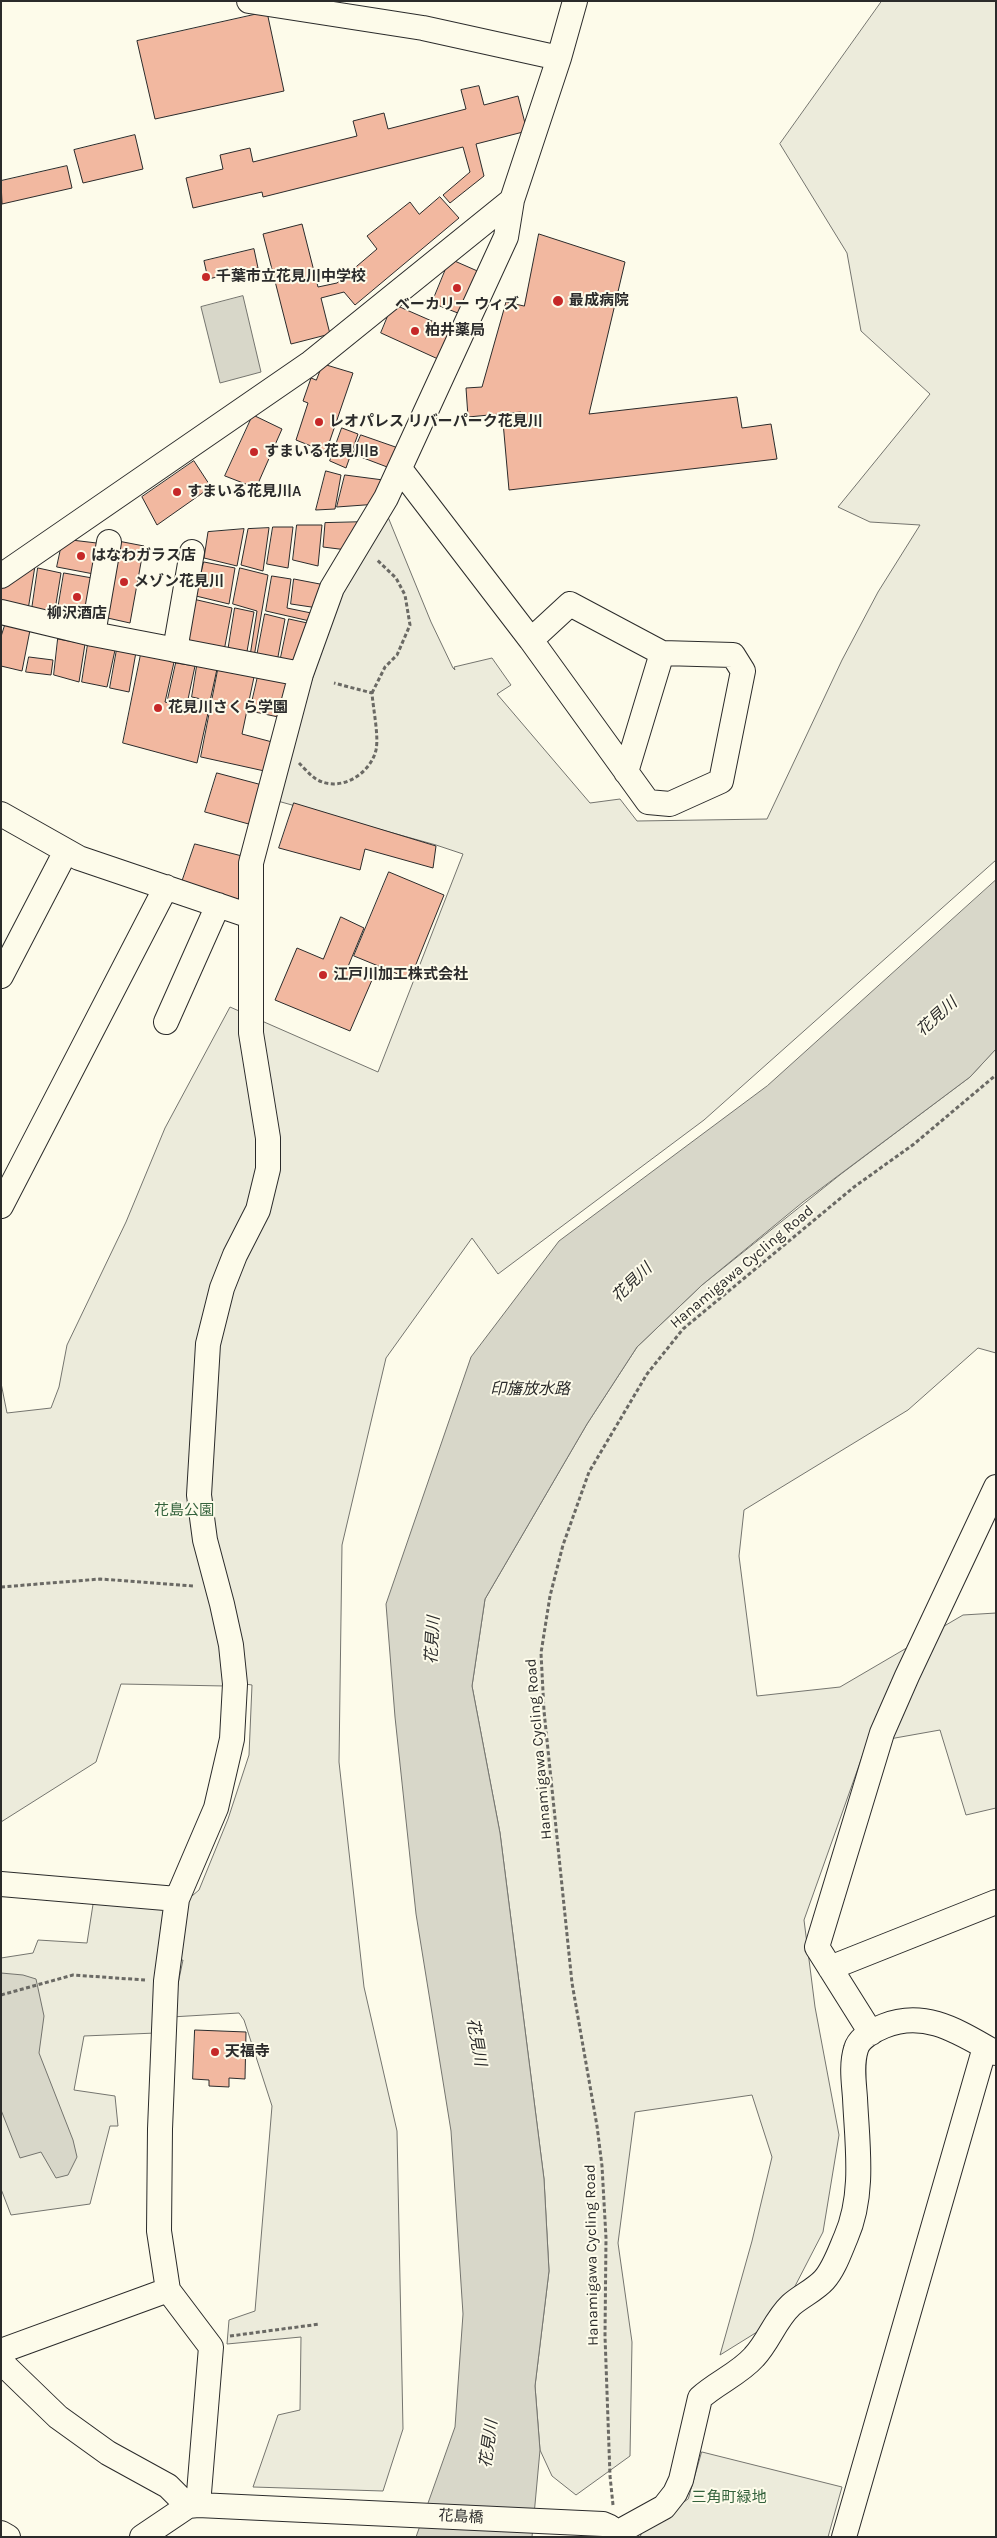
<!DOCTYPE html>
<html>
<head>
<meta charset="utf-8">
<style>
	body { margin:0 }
	#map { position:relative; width:997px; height:2538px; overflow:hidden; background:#fdfbea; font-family:Karla,sans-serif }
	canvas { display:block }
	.frame { position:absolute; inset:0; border:2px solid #2b2b2b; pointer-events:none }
</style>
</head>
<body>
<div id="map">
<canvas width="997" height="2538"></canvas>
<div class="frame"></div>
</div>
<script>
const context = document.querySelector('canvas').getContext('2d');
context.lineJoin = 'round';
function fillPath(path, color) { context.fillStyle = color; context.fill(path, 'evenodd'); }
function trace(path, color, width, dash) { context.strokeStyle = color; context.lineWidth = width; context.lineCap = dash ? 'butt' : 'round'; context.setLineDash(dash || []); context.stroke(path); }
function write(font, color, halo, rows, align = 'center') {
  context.font = font + ' Karla,"Noto Sans JP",sans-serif'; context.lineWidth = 4; context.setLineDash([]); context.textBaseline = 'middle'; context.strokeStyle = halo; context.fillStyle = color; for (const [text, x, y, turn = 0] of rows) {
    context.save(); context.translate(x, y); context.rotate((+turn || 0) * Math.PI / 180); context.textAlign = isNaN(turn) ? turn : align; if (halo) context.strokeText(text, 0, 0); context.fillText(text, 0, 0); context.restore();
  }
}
const green = new Path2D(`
	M882,1H996V860L704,1120L498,1274L472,1238L386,1358L342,1545L339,1762L364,1987L397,2131L403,2429L383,2491L253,2487L278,2415L300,2410L301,2337L227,2344L229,2320L255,2311L272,2106L244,2020L239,2013L171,2017L183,1960L162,1963L156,2033L84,2036L74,2090L115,2096L118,2126H110L90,2204L11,2215L1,2189V1958L33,1953L38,1940L87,1943L94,1898L186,1901L199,1890L228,1819L249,1755L252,1685L225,1681V1686L121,1684L96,1762L1,1822V1383L7,1413L51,1408L59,1387L67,1345L126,1222L165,1128L230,1007L378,1072L463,854L436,845L274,800L337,601L388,517L431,622L453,668L455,670L454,667L492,658L511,685L497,694L590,803L620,799L637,821L767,819L842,660L878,592L920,525L870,522L838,507L930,394L861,331L847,253L780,144Z
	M996,1049V1353L978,1348L908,1410L744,1510L739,1556L757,1696L840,1687L963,1615L996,1613V1808L966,1815L940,1730L867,1743L804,1920L815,2007L839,2135L823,2232L778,2319L720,2355L752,2241L772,2157L752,2095L635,2112L618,2243L632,2342L630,2456L576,2495L552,2476L540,2450L535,2386L549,2271L544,2179L500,1833L472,1686L485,1599L587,1424L637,1347L702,1285L841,1174L970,1077Z
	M702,2452L842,2487L828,2537H640L642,2532L688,2499Z`);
const water = new Path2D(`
	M243,296L261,372L220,383L201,307Z
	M996,880V1049L970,1077L803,1202L702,1285L637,1347L587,1424L485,1599L472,1686L500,1833L544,2179L549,2271L535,2386L540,2450L532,2537H416L455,2427L463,2314L451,2131L416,1914L395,1717L386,1604L471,1357L559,1241L767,1086Z
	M1,1973L23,1975L36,1979L44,2016L39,2053L73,2140L77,2157L68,2175L56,2178L41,2152L20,2158L1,2110Z`);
const building = new Path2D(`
	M267,12L284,91L155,119L137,41Z
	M479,86L484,105L518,96L527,131L476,144L484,176L450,203L443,195L470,172L463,147L263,197L262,192L193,208L186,178L223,169L220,155L250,148L253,162L357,136L353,121L384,113L388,129L466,109L461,90Z
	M135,135L143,169L83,183L74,150Z
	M67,166L72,188L2,204L1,181Z
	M440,197L459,218L355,305L344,292L321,298L330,334L291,344L263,234L302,224L318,287L337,283L377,249L367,236L410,202L419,214Z
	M539,234L625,262L589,414L737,397L742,428L771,424L777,459L509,490L503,422L522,420L521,412L468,417L466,388L482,387L506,302L524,306Z
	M254,249L258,268L208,279L204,261Z
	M450,259L482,273L463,315L432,303Z
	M393,304L450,329L438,359L381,333Z
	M323,364L353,373L326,452L296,440L308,403L303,401L311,378L316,380Z
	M253,415L282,429L256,488L225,476Z
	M342,428L358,434L346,468L330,461Z
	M361,435L404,450L395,470L353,454Z
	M194,461L211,487L157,525L142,497Z
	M326,471L341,475L335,509L316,510Z
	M345,475L391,481L378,504L337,507Z
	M364,522L347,550L323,547L325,523Z
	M297,525H322L318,566L293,560Z
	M273,527H293L288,568L267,564Z
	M269,528L263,571L241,565L248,529Z
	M244,529L237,566L204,558L208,532Z
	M63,539L105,544L99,575L57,567Z
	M118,541L144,546L130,623L103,617Z
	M204,562L235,568L229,604L196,596Z
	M35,566L28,610L1,603V580Z
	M38,568L61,573L54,616L32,609Z
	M240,568L268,575L254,657L250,656L257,611L233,604Z
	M64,573L98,579L90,623L57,615Z
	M272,576L291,579L287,608L316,614L314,622L266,611Z
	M294,579L325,585L318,608L291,604Z
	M193,599L232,608L224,651L183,643Z
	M235,608L254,612L246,657L228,651Z
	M265,614L285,619L277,662L257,656Z
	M7,619L31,625L22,671L1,666V637Z
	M289,619L312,624L297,667L280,662Z
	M58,639L85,644L79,682L54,675Z
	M88,644L115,650L107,687L82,682Z
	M117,649L136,652L129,692L110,688Z
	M141,654L174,662L165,702L208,713L197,763L123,743Z
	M29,657L53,660L51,675L26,672Z
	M176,663L195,666L187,704L168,699Z
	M197,666L217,669L210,701L192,697Z
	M218,670L254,677L242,734L276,743L269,772L201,757Z
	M258,676L290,683L283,718L250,711Z
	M217,773L266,786L256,826L205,812Z
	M294,803L436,846L433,868L365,849L360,870L279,848Z
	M195,844L246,857V906L182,882Z
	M389,872L444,895L410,979L354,956Z
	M341,917L364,928L347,969L372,980L350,1031L275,1000L297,948L323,959Z
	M195,2030L246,2032L245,2079L229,2078V2087L209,2086V2080L193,2079Z`);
const path = new Path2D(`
	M372,693L385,667L397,655L410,625L405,595L396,578L376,559
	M299,763C304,768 310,775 316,779C339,793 370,775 376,750C379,736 373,708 372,693L334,683
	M1,1587L100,1579L194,1586
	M1,1995L73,1975L145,1980
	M230,2336L320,2324
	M613,2505L610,2476L605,2336L606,2238L602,2166L597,2126L572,1983L544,1711L541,1653L550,1596L563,1545L589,1472L647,1374L683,1329L854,1187L914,1144L996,1075`);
const minor = new Path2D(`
	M249,1L423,28L559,58
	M400,469L531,640L648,802L670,804L721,781L743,671L733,655L662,653L570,604L531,640
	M1,576L309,364L512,200
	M1,612L93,634L301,674
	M93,634L109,542
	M175,650L192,552
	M626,772L662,653
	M1,814L79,858L250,916
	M1,976L66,851
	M166,1022L218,905
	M1,1206L166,887
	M1,1884L177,1899
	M830,1968L996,1902
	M871,2033L817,1947L882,1733L907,1676L996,1487
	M1,2351L168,2290
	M1,2362L58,2417L108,2453L168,2486L188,2506
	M198,2505L211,2347L168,2290L159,2231L160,2129L166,1981L177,1899L216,1808L232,1739L235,1684L231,1645L222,1604L205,1540L199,1495L208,1344L222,1288L235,1255L258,1210L268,1169V1138L251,1033V863L301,674L332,588L386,498L506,237L512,200L559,58L575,1
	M1,2533L8,2537
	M615,2534L664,2507L675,2493L681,2480L700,2398C716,2383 739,2374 754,2357C769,2341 775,2320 791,2305C801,2296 815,2290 824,2280C834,2269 840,2251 846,2237C865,2194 857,2143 855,2098C854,2083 851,2065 856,2049C859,2038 874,2030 884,2026C926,2009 960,2033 996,2053
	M142,2537L188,2506L198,2505L603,2524L610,2527L615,2537
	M844,2537L985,2047`);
const markers = [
	[206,277,5,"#c62828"],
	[457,288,5,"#c62828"],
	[558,301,6,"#c62828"],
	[415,331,5,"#c62828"],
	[319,422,5,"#c62828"],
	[254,452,5,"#c62828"],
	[177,492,5,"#c62828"],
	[81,556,5,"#c62828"],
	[124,582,5,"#c62828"],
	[77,597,5,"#c62828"],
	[158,708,5,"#c62828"],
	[323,975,5,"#c62828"],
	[215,2052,5,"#c62828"]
];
const poiNames = [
	["千葉市立花見川中学校",216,277],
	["最成病院",569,301],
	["ベーカリー ウィズ",457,305,"center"],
	["柏井薬局",425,331],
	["レオパレス リバーパーク花見川",329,422],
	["すまいる花見川B",264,452],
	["すまいる花見川A",187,492],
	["はなわガラス店",91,556],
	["メゾン花見川",134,582],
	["柳沢酒店",77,614,"center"],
	["花見川さくら学園",168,708],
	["江戸川加工株式会社",333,975],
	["天福寺",225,2052]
];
const streetNames = [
	["Hanamigawa Cycling Road",742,1267,-40],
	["Hanamigawa Cycling Road",539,1749,-95],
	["Hanamigawa Cycling Road",592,2255,-91],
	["花島橋",461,2517,3]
];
const parkNames = [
	["花島公園",184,1511],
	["三角町緑地",729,2498]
];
const waterNames = [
	["花見川",937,1017,-42],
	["花見川",632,1283,-44],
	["印旛放水路",530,1389],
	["花見川",433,1640,-87],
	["花見川",476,2042,80],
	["花見川",489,2444,-82]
];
fillPath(green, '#ecebdb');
trace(green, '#74746e', 1);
fillPath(water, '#d8d7c9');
trace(water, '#74746e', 1);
fillPath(building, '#f2b8a0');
trace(building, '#2b2b2b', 1);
trace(minor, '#2b2b2b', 26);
trace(path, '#6a6964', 3, [4, 2.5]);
trace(minor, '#fdfbea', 24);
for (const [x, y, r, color] of markers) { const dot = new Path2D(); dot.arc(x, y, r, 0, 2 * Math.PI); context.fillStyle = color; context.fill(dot); trace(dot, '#fdfbea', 2); }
write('bold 15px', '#2b2b2b', '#fdfbea', poiNames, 'left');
write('15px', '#2b2b2b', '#fdfbea', streetNames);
write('15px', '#34623c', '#fdfbea', parkNames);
write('italic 16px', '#2b2b2b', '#fdfbea', waterNames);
</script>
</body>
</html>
